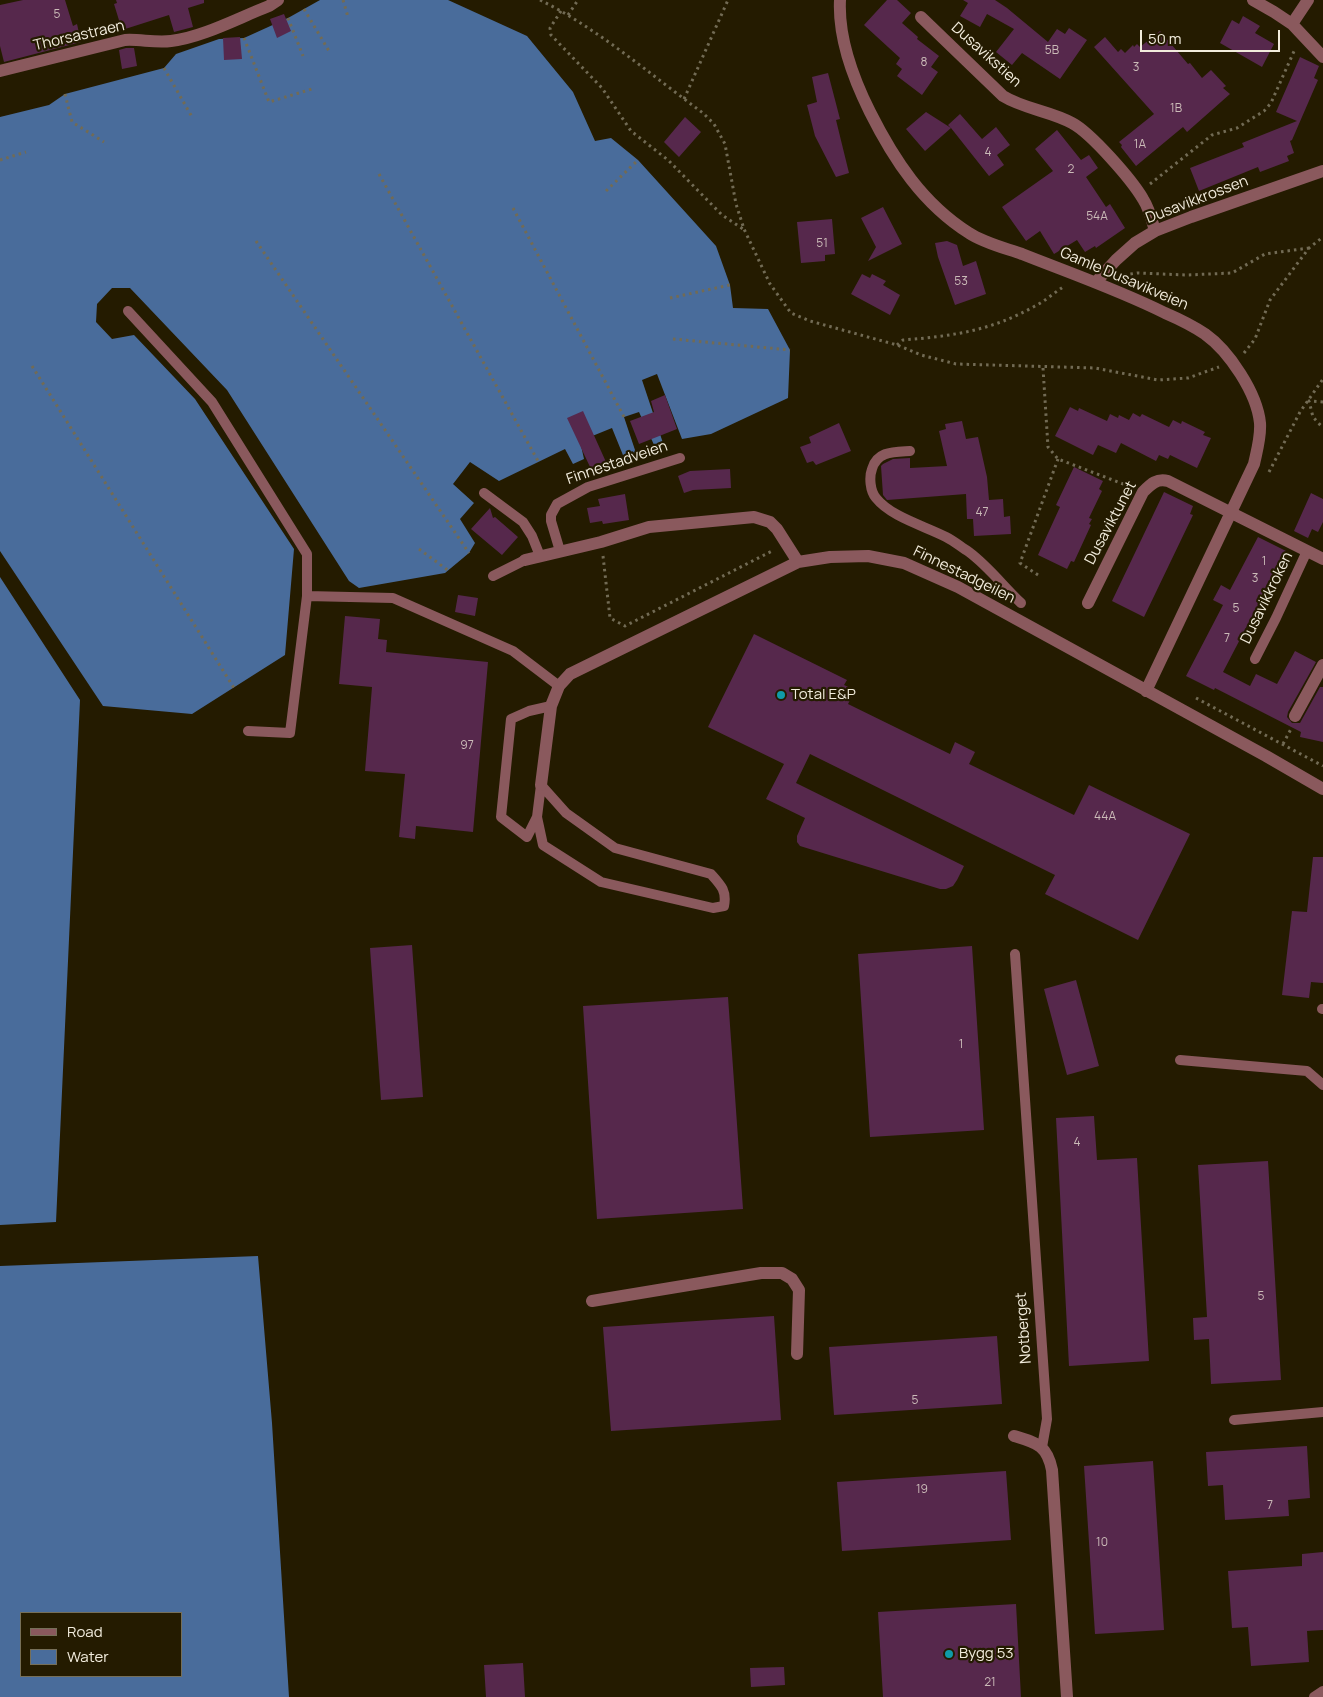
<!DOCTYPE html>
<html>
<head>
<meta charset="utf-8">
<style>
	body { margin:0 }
	#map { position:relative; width:1323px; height:1697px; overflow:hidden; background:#241b00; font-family:Manrope,sans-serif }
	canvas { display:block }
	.legend { position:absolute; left:20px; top:1612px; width:162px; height:65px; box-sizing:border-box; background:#241b00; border:1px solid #766f58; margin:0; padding:6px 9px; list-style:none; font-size:15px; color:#f2ecdc }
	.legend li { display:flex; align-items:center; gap:10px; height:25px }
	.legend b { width:25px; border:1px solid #766f58 }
	.scale { position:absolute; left:1140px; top:30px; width:140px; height:22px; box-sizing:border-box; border:2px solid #f2ecdc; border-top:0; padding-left:6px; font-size:15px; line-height:18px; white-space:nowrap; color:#f2ecdc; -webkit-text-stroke:4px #241b00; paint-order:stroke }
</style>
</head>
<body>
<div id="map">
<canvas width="1323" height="1697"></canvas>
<ul class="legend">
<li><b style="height:6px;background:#8a595d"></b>Road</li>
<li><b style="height:14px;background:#496c9b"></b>Water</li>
</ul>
<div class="scale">50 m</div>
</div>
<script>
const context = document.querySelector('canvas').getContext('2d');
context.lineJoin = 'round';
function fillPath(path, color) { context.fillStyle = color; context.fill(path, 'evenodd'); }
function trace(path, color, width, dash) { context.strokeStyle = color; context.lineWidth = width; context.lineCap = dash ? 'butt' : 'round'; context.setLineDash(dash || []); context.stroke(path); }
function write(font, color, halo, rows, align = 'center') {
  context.font = font + ' Manrope,sans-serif'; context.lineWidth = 4.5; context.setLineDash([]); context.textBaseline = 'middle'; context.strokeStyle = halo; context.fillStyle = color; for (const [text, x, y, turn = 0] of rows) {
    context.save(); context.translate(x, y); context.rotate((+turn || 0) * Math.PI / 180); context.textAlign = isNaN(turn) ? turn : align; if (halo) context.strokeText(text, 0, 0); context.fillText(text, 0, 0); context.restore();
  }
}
const water = new Path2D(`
	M320,0H448L527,36L573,92L595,141L611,138L638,160L716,246L730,285L733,308L768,309L790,350L788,398L711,434L682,439L657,374L642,380L663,443L655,447L639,412L624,417L638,459L627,465L612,428L580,441L584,459L573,464L565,449L499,481L470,462L453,484L474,503L460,519L475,543L469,553L445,573L359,588L349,581L227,390L130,288H112L97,304L96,322L112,339L134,335L195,399L294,549L285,655L192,714L103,706L0,551V117L49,105L65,94L164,68L176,54L219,39L244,38L288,18Z
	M0,577L80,700L56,1222L0,1225Z
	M258,1256L272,1423L289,1697H0V1266ZM21,1613H181V1676H21Z`);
const building = new Path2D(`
	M23,0H65L73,26L77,24L81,42L4,62L0,46V5Z
	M116,0H204V3L188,8L193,27L174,32L169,15L122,30L114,4L117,3Z
	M887,0H897L911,13L902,23L918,37L917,39L939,56L931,67L938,72L922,95L897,76L902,69L896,64L900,58L864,25Z
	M963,0H995L1007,8L1048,42L1057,29L1065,34L1069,28L1087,40L1060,79L1022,53L1012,65L996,52L1014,29L987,14L980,27L960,16L968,3Z
	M284,14L291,31L277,38L270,19Z
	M1243,16L1260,26L1255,33L1274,44L1262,67L1220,43L1232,20L1239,24Z
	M1160,31L1188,64L1190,63L1202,78L1211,70L1226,86L1223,88L1230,94L1187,132L1183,127L1136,166L1121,147L1122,145L1119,142L1154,114L1094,47L1105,37L1118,52L1121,49L1125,53L1133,45L1134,47L1137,44L1140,47Z
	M240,37L242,59L224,60L223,38Z
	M126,48H134L137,66L122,69L119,50Z
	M1300,57L1319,66L1314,78L1318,80L1292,140L1290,141L1294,153L1287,156L1289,161L1260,172L1258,167L1199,191L1190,168L1244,147L1242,143L1297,121L1276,112Z
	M828,73L840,119L836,120L849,173L836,177L815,136L807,105L817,102L812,77Z
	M926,112L951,128L948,125L960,114L982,139L996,127L1010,145L997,155L1004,165L989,176L951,128L925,151L906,129Z
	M685,117L701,132L679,157L664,142Z
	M1057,130L1081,160L1089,155L1098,168L1086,177L1106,207L1110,204L1125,228L1096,248L1095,246L1085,252L1077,240L1054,254L1040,231L1026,241L1002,207L1053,171L1035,149Z
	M883,207L902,244L868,261L876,247L861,218Z
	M832,219L835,254L825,255V261L801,263L797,222Z
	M947,241L957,245L963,266L976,261L986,294L955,305L938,257L935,243Z
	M862,274L870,278L872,274L886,281L883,285L900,295L890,315L851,294Z
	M665,395L677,429L639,444L630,421L654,412L651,401Z
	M1070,407L1078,411L1079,408L1107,421L1110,414L1118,418L1119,415L1129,420L1133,413L1140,417L1142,414L1169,427L1173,420L1181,424L1182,421L1205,432L1203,435L1211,438L1197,468L1170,455L1168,459L1159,455L1156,461L1121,443L1116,453L1098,445L1093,455L1055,436Z
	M583,411L606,462L591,469L567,418Z
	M962,421L966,439L978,437L987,477L989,500L1003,499L1004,517L1010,516L1011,534L974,536L973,519H967L966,494L887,500L883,495L881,466L883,464L893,459L910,458V468L947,466L939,431L946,429L945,424Z
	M839,423L851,451L816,465L813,461L807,463L800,447L811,443L809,437Z
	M1074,467L1103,481L1099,489L1102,491L1089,518L1092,519L1089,524L1091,525L1074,562L1071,561L1067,569L1038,555L1060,507L1056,505Z
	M730,469L731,488L693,490L684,493L678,476L690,471Z
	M1164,492L1193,506L1190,514L1193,515L1144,617L1112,601Z
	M1311,493L1323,499V522L1318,532L1312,529L1308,538L1294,531Z
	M625,494L629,520L603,524L602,521L590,523L587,508L600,506L598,499Z
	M490,508L493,518L495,517L518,537L502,555L471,529Z
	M1258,537L1286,551L1223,672L1250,686L1256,674L1277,684L1295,651L1316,662L1288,712L1287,717L1292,723H1300L1320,687H1323V742L1300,737L1301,732L1215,688L1214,690L1186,676L1223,605L1213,600L1221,585L1230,590Z
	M458,595L478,598L475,616L455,612Z
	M345,616L380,619L378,639L387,640L386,652L488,662L473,832L416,826L415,839L399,837L405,774L365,771L372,687L339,684Z
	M754,634L847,680L844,685L855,690L848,704L950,754L955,742L975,752L969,764L1074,815L1089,785L1190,834L1138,940L1045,894L1055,875L810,754L796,783L964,866L957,880L953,886L946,889H940L800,846L797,842V836L805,818L766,799L784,764L708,727Z
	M1313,857H1323V983L1311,982L1309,998L1282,995L1292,911L1307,912Z
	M412,945L423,1097L381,1100L370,948Z
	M972,946L984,1130L870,1137L858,954Z
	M1076,980L1099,1066L1067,1075L1044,989Z
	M728,997L743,1209L597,1219L583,1006Z
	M1094,1116L1097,1160L1137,1158L1149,1361L1069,1366L1056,1118Z
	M1268,1161L1281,1380L1211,1384L1209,1339L1194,1340L1193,1318L1207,1317L1198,1165Z
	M774,1316L781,1420L611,1431L603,1327Z
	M997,1336L1002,1404L834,1415L829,1347Z
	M1307,1446L1310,1498L1288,1500L1289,1516L1225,1520L1223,1485L1208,1486L1206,1452Z
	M1153,1461L1164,1630L1095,1634L1084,1466Z
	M1006,1471L1011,1540L842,1551L837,1482Z
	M1323,1552V1630L1307,1631L1309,1662L1251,1666L1248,1627L1232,1628L1228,1571L1302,1566V1554Z
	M1016,1604L1021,1697H883L878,1612Z
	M523,1663L525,1697H486L484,1665Z
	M784,1667L785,1685L751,1687L750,1668Z`);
const path = new Path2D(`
	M343,0L348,17
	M540,0C597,28 651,75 703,113L714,124L725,144L736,204L744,229L770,284L791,313L810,321L897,345L921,355L956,364L1095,368L1158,380L1188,378L1219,367
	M304,9L329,51
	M561,11L550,28L551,35L602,88L631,131L668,160L722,215L743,229
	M568,15L578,0
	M288,18L303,56
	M244,38L269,102L312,89
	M164,68L192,117
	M65,94L72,122L104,142
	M684,99L728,0
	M0,160L26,152
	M379,174L538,461
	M1150,184L1212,135L1237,128L1264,111L1271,103L1295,49
	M606,191L638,160
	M513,208L624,417
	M256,241L469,553
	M1124,275L1137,273L1187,275L1232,273L1265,254L1309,248
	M670,298L730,285
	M673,339L790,350
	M897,345L903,340C952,336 991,331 1035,306C1045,301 1054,293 1063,287
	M1244,353L1255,339L1270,300L1309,248L1323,237
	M32,366L234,688
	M1043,368L1048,447L1058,459L1131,487
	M1323,402L1309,401L1313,417L1323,428
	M1269,472L1300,412L1323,379
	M419,549L449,571
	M603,556L610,618L625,626L774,550
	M1038,575L1020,563L1058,459
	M1196,698L1323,766
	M1283,744L1291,729`);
const service = new Path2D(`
	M128,311L212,402L307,554V596
	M910,451C894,452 877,451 872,469C869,477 870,491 876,498C891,517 925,526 946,537C954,541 961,547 969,552C989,567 1003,586 1021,603
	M484,493L523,522L532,536L540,556
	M560,551L551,521V515L557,504L588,487L680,458
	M493,576L525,560
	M1255,659L1276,618L1307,551
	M248,731L290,733L307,596L393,598L513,651L559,686
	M541,785L537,817L527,837L501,817L511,719L529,711L551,706
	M537,817L543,845L601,882L713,908L724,906C727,891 721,885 711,874L615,848L566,813L541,785
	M1015,954L1047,1419L1042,1447
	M1322,1009H1323
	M1180,1060L1307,1071L1323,1085
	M1234,1420L1323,1412
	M1314,1697L1323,1691`);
const minor = new Path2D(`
	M840,0C838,39 853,78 870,112C894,160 923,204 969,233C984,243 1005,248 1022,254C1070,273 1119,290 1165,313C1179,319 1193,326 1205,334C1229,351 1257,393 1260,423C1261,437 1257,450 1254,464L1146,691
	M1253,0L1274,12L1292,24L1323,57
	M921,17L1003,96C1024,109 1050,111 1072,123C1091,133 1132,180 1143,199C1149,208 1152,220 1155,231
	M1292,24L1308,0
	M0,71L125,40C140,39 155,43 171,41C203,37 238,18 269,6L278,0
	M1096,282L1116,260L1135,243L1155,231L1191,217L1323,171
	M525,560L601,542L649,527L754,517L770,522L777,529L798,562
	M1088,603L1143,492C1151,484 1157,478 1168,481L1323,559
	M1295,716L1323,665
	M541,785L551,706L559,686L570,674L798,562L830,557L868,556L904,563L958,587L1266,756L1323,789
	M592,1301L761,1273H782L792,1279L799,1290L797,1354
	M1014,1436C1037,1443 1047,1445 1052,1470L1067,1697`);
const markers = [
	[781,695,5,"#0f9aa8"],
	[949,1654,5,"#0f9aa8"]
];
const numberNames = [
	["5",57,15],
	["5B",1052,51],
	["8",924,63],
	["3",1136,68],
	["1B",1176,109],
	["1A",1140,145],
	["4",988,153],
	["2",1071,170],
	["54A",1097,217],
	["51",822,244],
	["53",961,282],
	["47",982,513],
	["1",1264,562],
	["3",1255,579],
	["5",1236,609],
	["7",1227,639],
	["97",467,746],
	["44A",1105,817],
	["1",961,1045],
	["4",1077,1143],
	["5",1261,1297],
	["5",915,1401],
	["19",922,1490],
	["7",1270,1506],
	["10",1102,1543],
	["21",990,1683]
];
const streetNames = [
	["Thorsastraen",79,36,-13],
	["Dusavikstien",986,55,42],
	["Dusavikkrossen",1197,200,-21],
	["Gamle Dusavikveien",1124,279,23],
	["Finnestadveien",617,463,-19],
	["Dusaviktunet",1111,523,-62],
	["Finnestadgeilen",964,575,26],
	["Dusavikkroken",1267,598,-64],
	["Notberget",1024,1328,-94]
];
const poiNames = [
	["Total E&P",791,695],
	["Bygg 53",959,1654]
];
fillPath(water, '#496c9b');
fillPath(building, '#56284c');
trace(path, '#726b54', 3, [2.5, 4]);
trace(service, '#8a595d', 10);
trace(minor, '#8a595d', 12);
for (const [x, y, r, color] of markers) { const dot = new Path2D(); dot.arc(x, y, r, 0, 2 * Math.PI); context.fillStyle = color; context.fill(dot); trace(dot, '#241b00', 2); }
write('12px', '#cbbbb8', null, numberNames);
write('15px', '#f2ecdc', '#241b00', streetNames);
write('15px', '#f2ecdc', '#241b00', poiNames, 'left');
</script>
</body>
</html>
